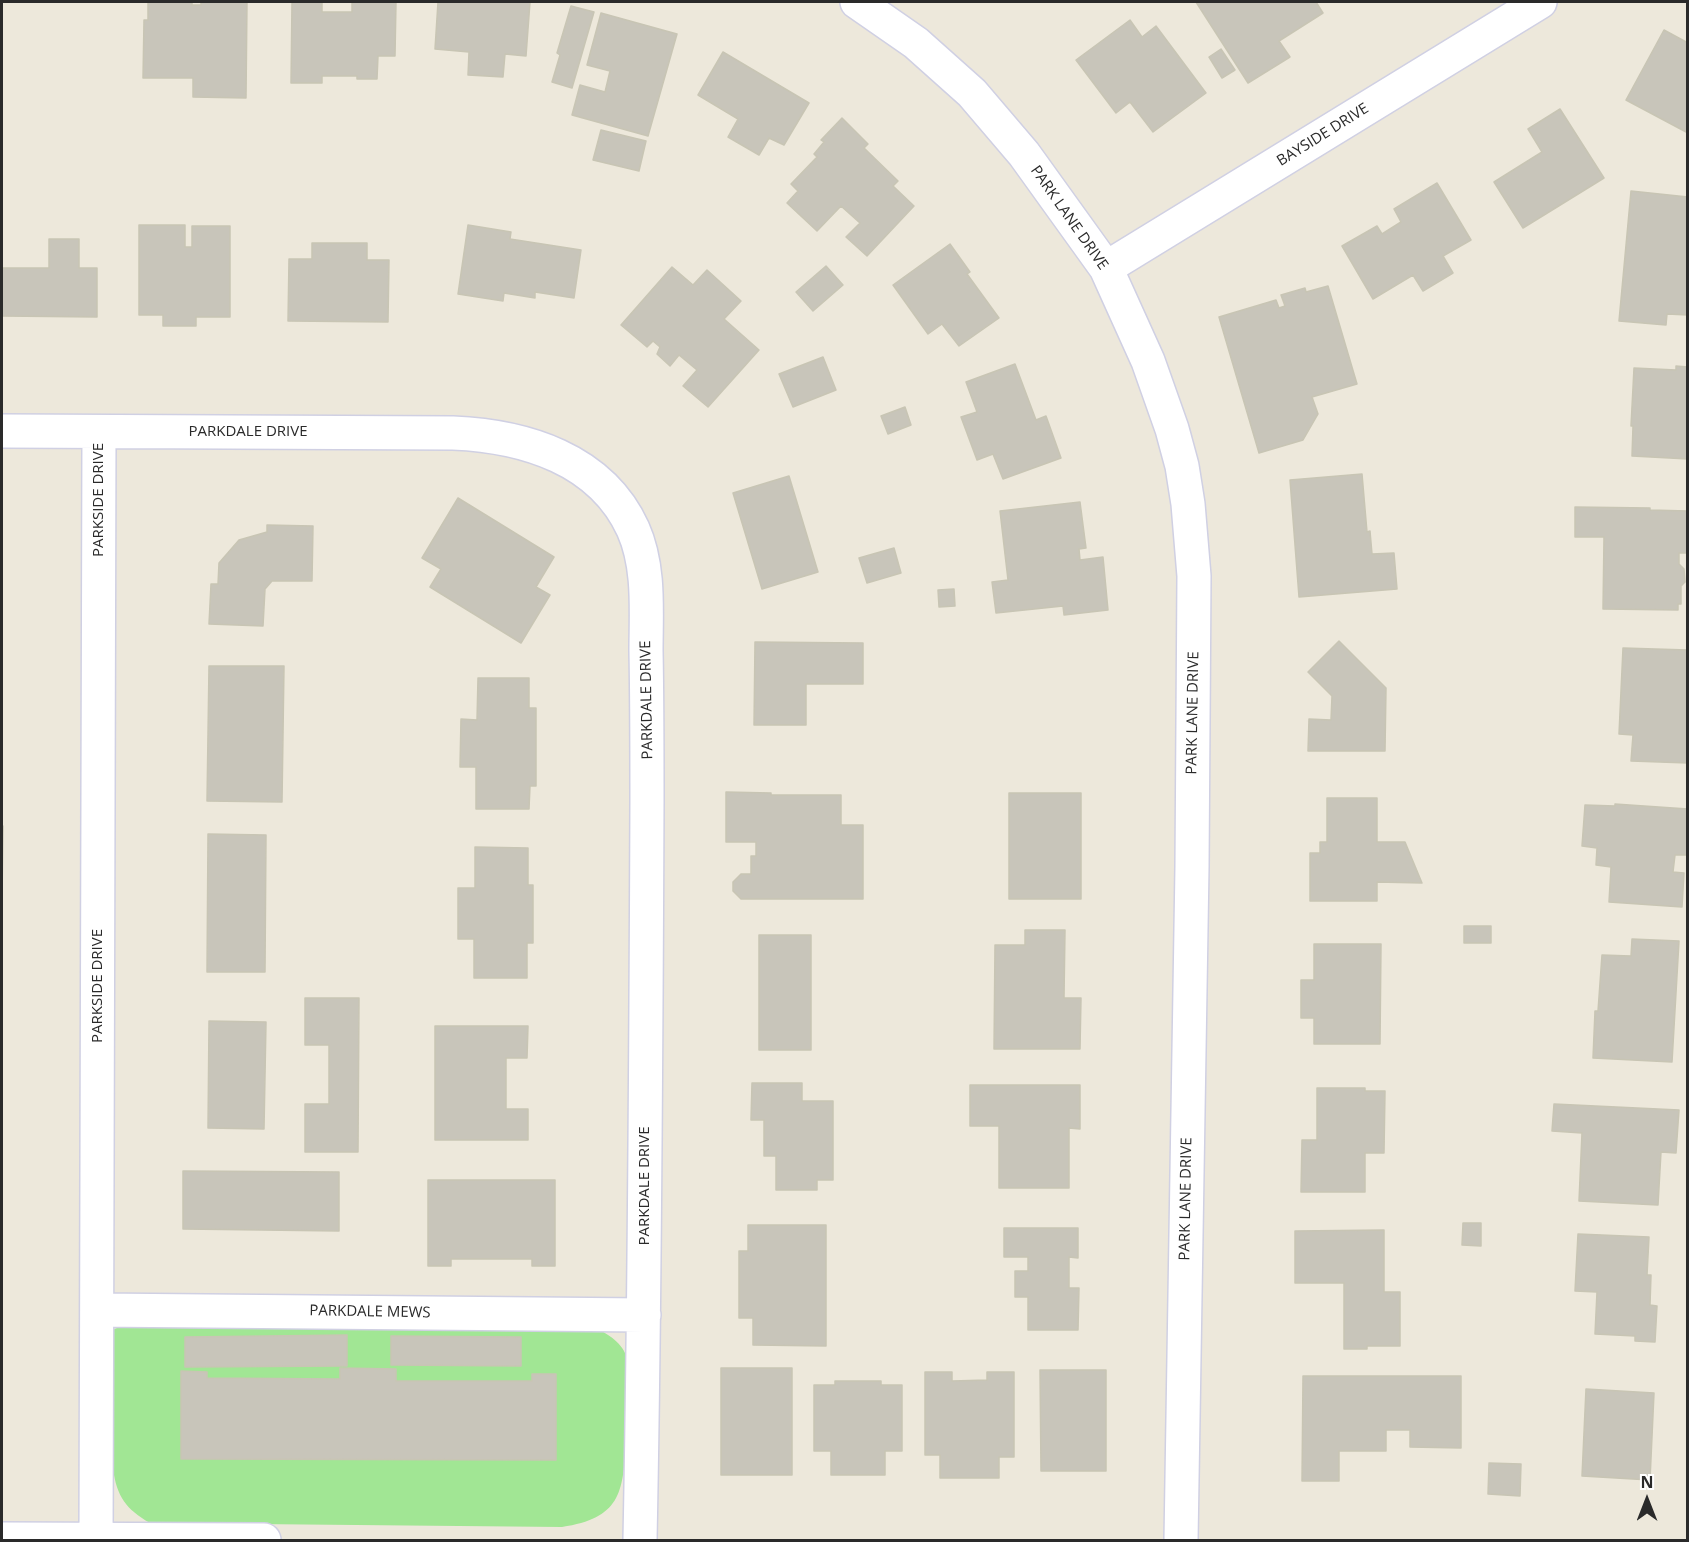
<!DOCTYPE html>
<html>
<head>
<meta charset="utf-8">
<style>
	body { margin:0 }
	#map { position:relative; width:1689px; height:1542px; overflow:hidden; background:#ede8db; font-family:"Open Sans",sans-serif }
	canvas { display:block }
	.frame { position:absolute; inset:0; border:3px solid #2a2a2a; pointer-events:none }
	.north { position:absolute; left:1617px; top:1470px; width:60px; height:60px; -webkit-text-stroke:4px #fff; paint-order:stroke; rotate:0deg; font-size:16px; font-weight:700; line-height:24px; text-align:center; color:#2a2a2a }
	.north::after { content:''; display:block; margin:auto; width:21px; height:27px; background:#2a2a2a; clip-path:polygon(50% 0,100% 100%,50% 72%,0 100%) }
</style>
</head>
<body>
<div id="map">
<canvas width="1689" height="1542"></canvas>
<div class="frame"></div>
<div class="north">N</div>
</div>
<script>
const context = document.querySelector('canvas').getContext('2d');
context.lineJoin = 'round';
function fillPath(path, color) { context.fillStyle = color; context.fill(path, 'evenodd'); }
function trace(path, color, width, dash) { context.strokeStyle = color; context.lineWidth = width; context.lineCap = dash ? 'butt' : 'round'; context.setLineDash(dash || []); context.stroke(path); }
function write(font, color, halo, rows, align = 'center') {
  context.font = font + ' "Open Sans",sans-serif'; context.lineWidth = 6; context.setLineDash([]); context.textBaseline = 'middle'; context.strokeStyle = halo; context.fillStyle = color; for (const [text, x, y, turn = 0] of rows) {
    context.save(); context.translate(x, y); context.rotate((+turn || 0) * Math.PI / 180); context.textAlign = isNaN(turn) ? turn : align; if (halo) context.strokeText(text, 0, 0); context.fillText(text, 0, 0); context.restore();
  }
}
const green = new Path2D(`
	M127,1324L598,1329C615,1338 626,1347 629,1366C628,1391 627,1416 626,1442C623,1494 620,1518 562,1527L150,1523C126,1509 117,1497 113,1469L112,1330Z`);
const building = new Path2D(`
	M148,2H192V5H201V2H247L246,98L193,97V78H143L144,20H148Z
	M292,2H322V12H352V2H396L395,56H378L377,79H357V76H322V83H291Z
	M438,2H530L526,56L505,54L503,77L468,75L469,52L435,49Z
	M1196,2H1316L1323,13L1279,41L1290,57L1248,83Z
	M571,6L594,12L572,88L552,82L560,55L557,53Z
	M601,13L677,34L648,136L572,115L580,85L605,92L610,71L587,65Z
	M1130,20L1142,37L1156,26L1206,93L1153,132L1130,102L1116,113L1076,60Z
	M1664,30L1688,43V133L1626,100Z
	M1221,49L1235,70L1222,78L1209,57Z
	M723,52L809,103L784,145L769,138L759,155L728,137L738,119L698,95Z
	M1560,109L1604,178L1523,228L1494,182L1542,152L1528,129Z
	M842,118L868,144L864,148L898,181L893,186L914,206L867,256L846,237L860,223L841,206L817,231L787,203L798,191L791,184L817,157L814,154L824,142L821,140Z
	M601,130L646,141L639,171L593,160Z
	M1437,183L1471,240L1443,256L1453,273L1423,291L1413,275L1373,299L1342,246L1377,226L1382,234L1401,222L1394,209Z
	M1631,191L1688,197V315L1667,314L1666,325L1619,321Z
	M139,225H185V247H192V226H230V317H196V326H163V315H139Z
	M468,225L511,232L510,239L581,250L574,298L535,292V298L504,293L503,301L458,294Z
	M49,239H79V268H97V317L2,316V268H49Z
	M312,243H367V260H389L388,322L288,321L289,259H312Z
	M950,244L970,272L967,274L999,318L959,346L942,324L928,334L893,285Z
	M826,266L843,285L813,311L796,292Z
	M672,267L693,285L707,270L741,301L724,319L759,350L708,407L683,386L697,370L679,355L670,366L657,354L660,347L653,341L647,347L621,325Z
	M1328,286L1357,384L1312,397L1318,414L1303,440L1259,453L1219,317L1276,300L1279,308L1285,306L1281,295L1305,288L1306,292Z
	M823,357L836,390L793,407L779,374Z
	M1015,364L1036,420L1046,416L1061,458L1003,479L993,454L977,460L961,417L977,412L966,382Z
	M1676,366L1688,367V459L1632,456L1633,426H1631L1634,368L1676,370Z
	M905,407L911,425L888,434L881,416Z
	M1362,474L1367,532L1370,531L1372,554L1394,553L1397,589L1299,597L1290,480Z
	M789,476L818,572L762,589L733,493Z
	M458,498L554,557L536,587L550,595L521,643L430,587L441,569L422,558Z
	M1080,502L1086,548L1079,549L1080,560L1103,557L1108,610L1064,615L1063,606L996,613L992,582L1008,580L1000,511Z
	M1575,507L1650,508V510L1688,511V553H1679V564L1684,569L1685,582L1681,586V604H1678V610L1603,609L1604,537H1575Z
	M267,525L313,526L312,581H272L265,589L263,626L209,624L211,584H218L219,563L239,540L267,532Z
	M894,548L901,573L867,583L859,558Z
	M954,589L955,606L939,607L938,590Z
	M1339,641L1386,688L1385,751H1308L1309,719L1331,720L1332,696L1308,672Z
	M755,642L863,643V684H806V725H754Z
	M1623,648L1688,650V763L1631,761L1633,735L1619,734Z
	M209,666H284L282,802L207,801Z
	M478,678H529V708H536V786H530L529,809H476V767H460L461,719L477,720Z
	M726,792L771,793V795H841V825H863V899H741L733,891V882L741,874H751V856H756V842H726Z
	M1009,793H1081V899H1009Z
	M1327,798H1377V842H1405L1422,883L1377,882V901H1310V853H1320V842H1327Z
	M1615,804L1688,809V855H1675L1673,872L1684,873L1682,907L1609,902L1611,867L1596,865L1597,848L1582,846L1585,805L1615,806Z
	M2,826H3L2,898Z
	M208,834L266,835L265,972H207Z
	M475,847L528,848V885H533V943H527V978H474V939H458V888H475Z
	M1464,926H1491V943H1464Z
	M1025,930H1065L1064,998H1081L1080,1049H994L995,945H1025Z
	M759,935H811V1050H759Z
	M1632,939L1679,941L1672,1062L1593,1058L1595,1011H1598L1602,955L1631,956Z
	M1314,944H1381L1380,1044H1314V1018H1301V980H1314Z
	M305,998H359L358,1152H305V1104H329V1045H305Z
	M209,1021L266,1022L264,1129L208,1128Z
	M435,1026H528L527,1058H506V1109H528V1140H435Z
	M752,1083H802V1101H833V1180H817V1190H776V1156H764V1120H751Z
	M970,1085H1080V1129L1069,1128V1188H999V1126H970Z
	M1317,1088H1365V1091H1385L1384,1153H1365V1192H1301L1302,1140H1317Z
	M1554,1104L1679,1110L1676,1153L1661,1152L1658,1205L1579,1201L1582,1133L1552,1131Z
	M183,1171L339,1172V1231L183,1229Z
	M428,1180H555V1266H532V1259H451V1266H428Z
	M1463,1223H1481V1246L1462,1245Z
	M748,1225H826V1346L753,1345V1318H739V1251H748Z
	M1004,1228H1078V1258L1069,1257V1288H1079L1078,1330H1028V1297H1015V1271H1028V1257H1004Z
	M1384,1230V1292H1400V1346H1367V1349H1344V1283H1295V1231Z
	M1578,1234L1649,1237L1647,1275H1651L1650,1305L1657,1306L1655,1342L1635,1341V1336L1595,1334L1597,1292L1575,1291Z
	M347,1335V1366L185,1367V1337Z
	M391,1336L521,1337V1366L391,1365Z
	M340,1368L396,1369V1381H532V1374H556V1460L181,1459V1371L207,1372V1378L340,1379Z
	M721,1368H792V1475H721Z
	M1040,1370H1106V1471H1041Z
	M925,1372H952V1381L987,1380V1372H1014V1457H999V1478H940V1455H925Z
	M1303,1376H1461V1448L1410,1447V1430H1386V1451H1339V1481H1302Z
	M835,1381H881V1385H902V1451H885V1475H831V1451H814V1385H835Z
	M1586,1389L1654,1393L1650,1480L1582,1476Z
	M1489,1463L1521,1464L1520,1496L1488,1494Z`);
const minor = new Path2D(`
	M857,2L916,43L972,93L1024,154L1106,268L1148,361L1172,429L1182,466L1188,504L1194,576L1192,867L1181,1540
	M1106,268L1540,2
	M2,431L453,433C525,436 601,459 633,529C650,567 646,611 646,651C647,701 647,750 647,800C646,1047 645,1293 640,1540
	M97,1310L644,1315
	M2,1539L264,1540
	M96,1539L99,432`);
const streetNames = [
	["BAYSIDE DRIVE",1323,135,-32],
	["PARK LANE DRIVE",1069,218,55],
	["PARKDALE DRIVE",248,432],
	["PARKSIDE DRIVE",99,500,-90],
	["PARKDALE DRIVE",647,700,-91],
	["PARK LANE DRIVE",1193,713,-89],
	["PARKSIDE DRIVE",98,986,-90],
	["PARKDALE DRIVE",645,1186,-90],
	["PARK LANE DRIVE",1186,1199,-89],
	["PARKDALE MEWS",370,1312,1]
];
fillPath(green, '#a1e694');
fillPath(building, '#c8c5ba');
trace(building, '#c8c5b4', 1.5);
trace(minor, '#d0d0e3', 36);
trace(minor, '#fff', 33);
write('15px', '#2a2a2a', '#fff', streetNames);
</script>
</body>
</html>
